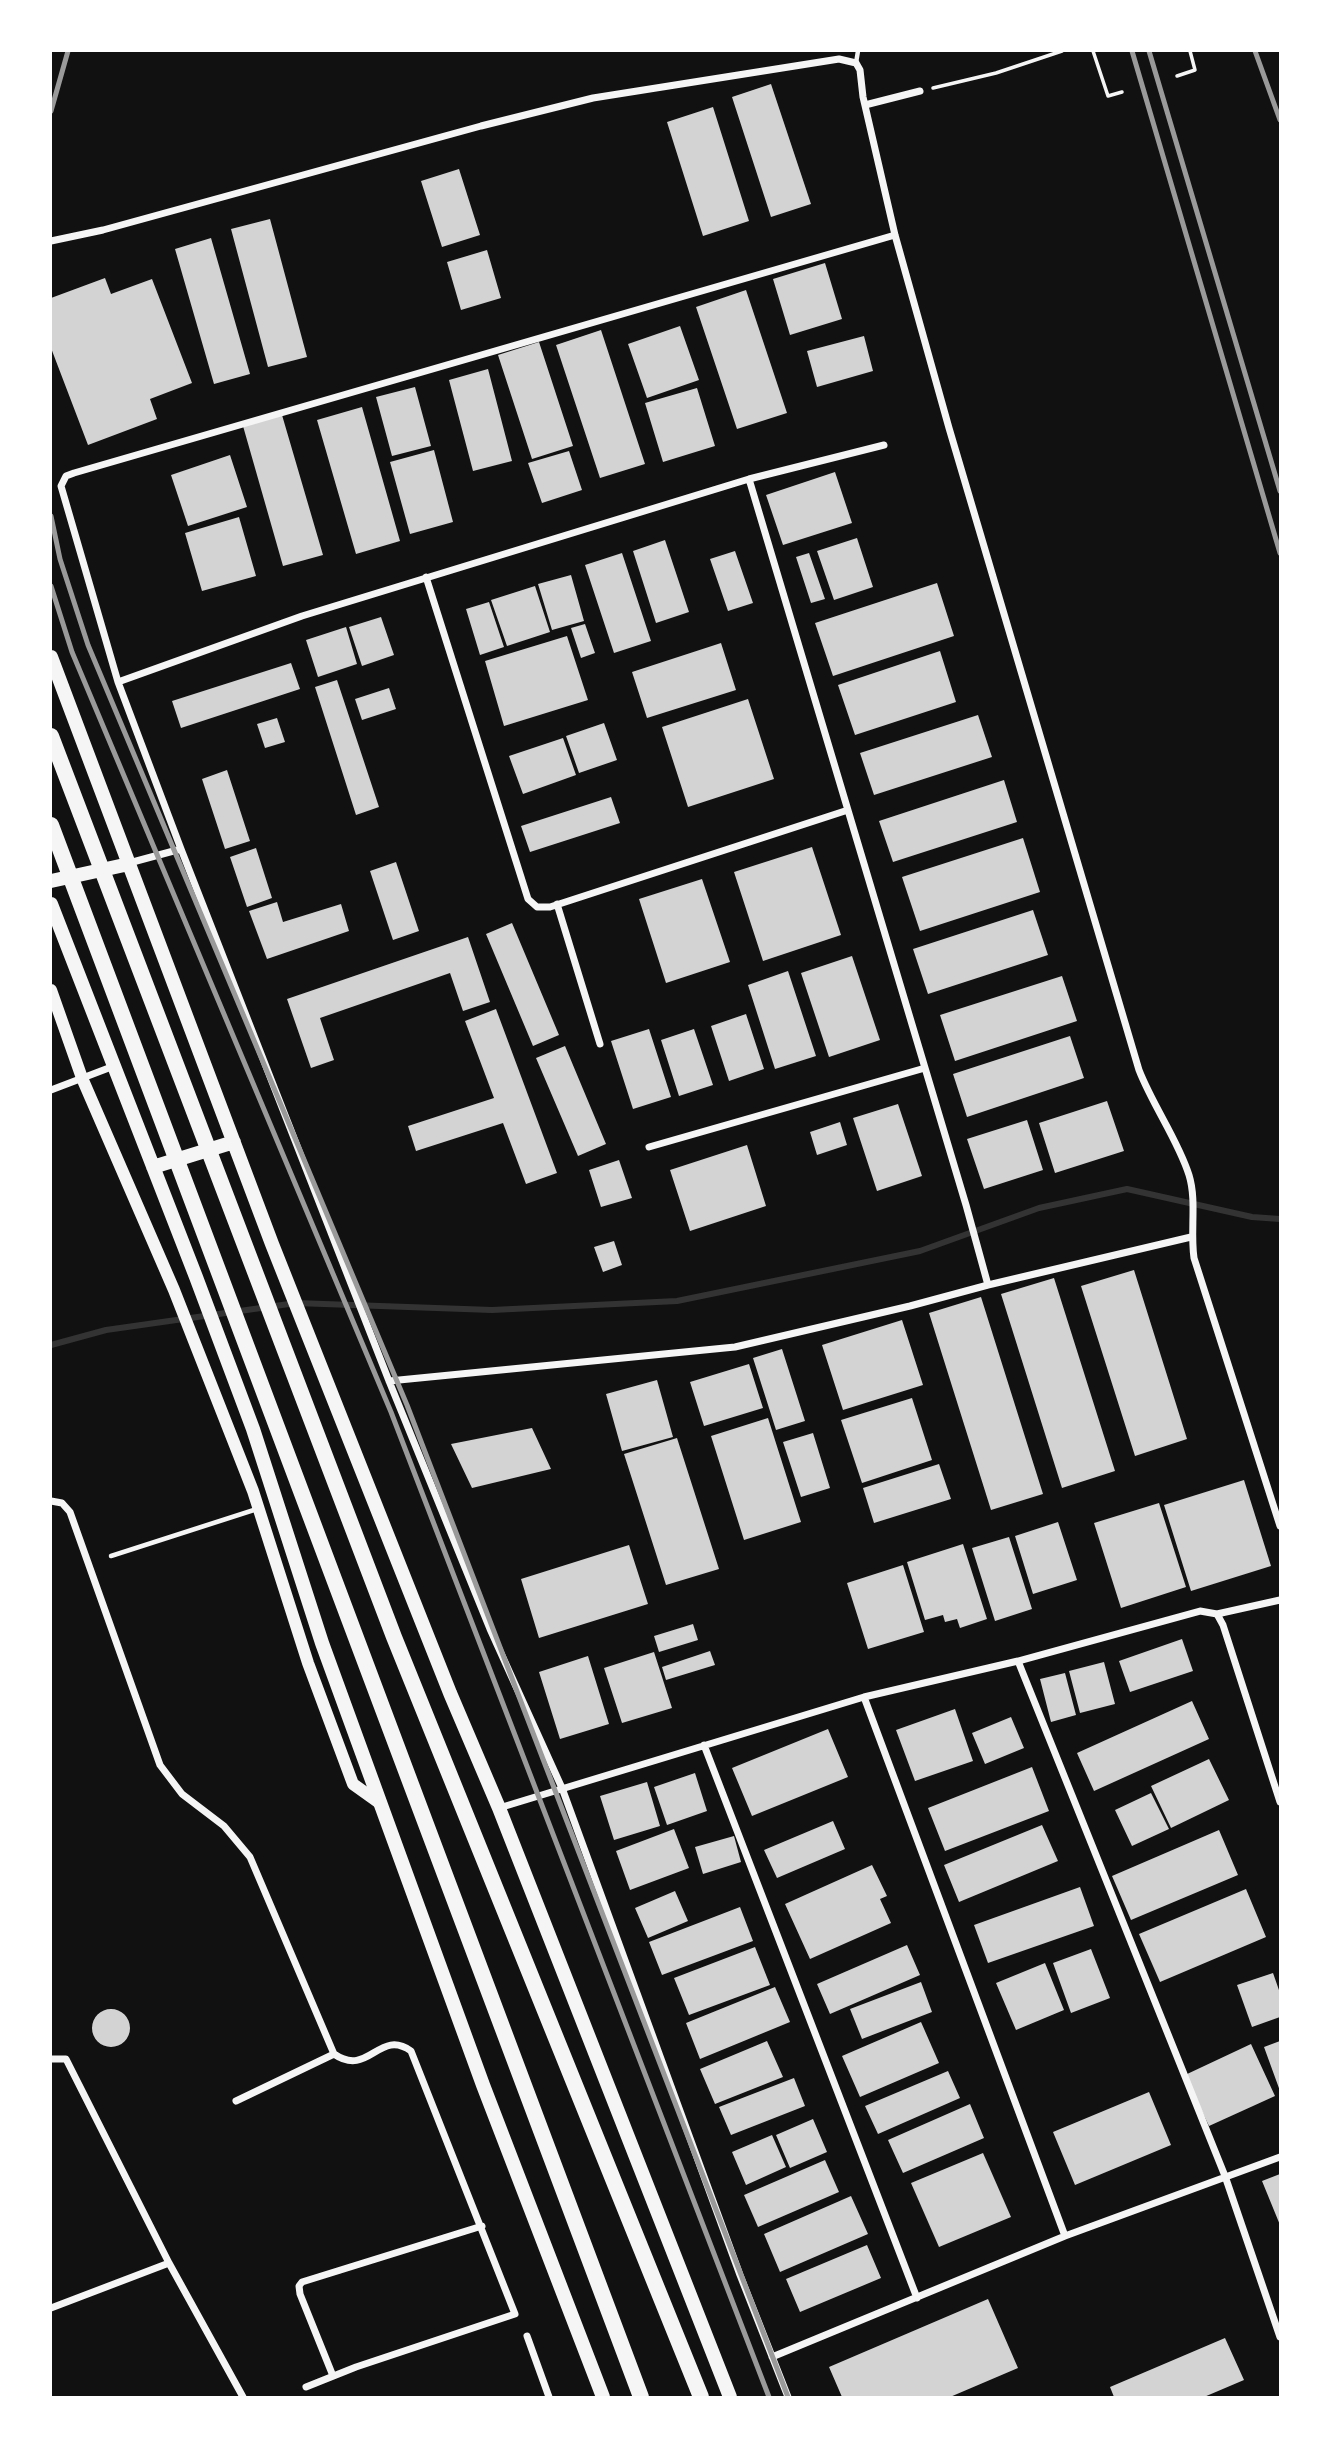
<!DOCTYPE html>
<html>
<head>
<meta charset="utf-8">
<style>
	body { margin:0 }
	#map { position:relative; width:1331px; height:2448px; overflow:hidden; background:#111; font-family:"DejaVu Sans",sans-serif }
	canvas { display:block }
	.frame { position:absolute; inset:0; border:52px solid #fff; pointer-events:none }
</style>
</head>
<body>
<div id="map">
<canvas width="1331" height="2448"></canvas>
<div class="frame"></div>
</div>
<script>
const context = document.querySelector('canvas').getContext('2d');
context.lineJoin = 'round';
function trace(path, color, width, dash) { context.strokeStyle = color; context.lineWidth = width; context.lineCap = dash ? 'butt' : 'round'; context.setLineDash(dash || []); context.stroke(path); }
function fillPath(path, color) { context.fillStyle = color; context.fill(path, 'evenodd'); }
const stream = new Path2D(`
	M51,1345L106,1330L296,1303L492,1310L677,1301L920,1251L1039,1208L1127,1189L1252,1217L1280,1219`);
const building = new Path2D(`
	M771,84L811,204L771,217L732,97Z
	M713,107L749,221L703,236L667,122Z
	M459,169L480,235L442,247L421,181Z
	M270,219L307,357L268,367L231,229Z
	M211,238L250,374L214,384L175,249Z
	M487,250L501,298L461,310L447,262Z
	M825,263L842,319L790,335L773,279Z
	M105,278L111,294L152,279L192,383L150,399L157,419L88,445L51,348V298Z
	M746,290L787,413L737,429L696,307Z
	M680,326L699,380L647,398L628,344Z
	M601,330L645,464L600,478L556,345Z
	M864,336L873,371L817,387L807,351Z
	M539,342L573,446L532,459L498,355Z
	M488,369L512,461L473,471L449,380Z
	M415,387L431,446L392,456L376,397Z
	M697,388L715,446L663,462L645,403Z
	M362,407L400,541L356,554L317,420Z
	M282,415L323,555L283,566L243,426Z
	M434,450L453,522L410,534L390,462Z
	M569,451L582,490L542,503L528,463Z
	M230,455L247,507L188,526L171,475Z
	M835,472L852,523L783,545L766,495Z
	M239,517L256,576L202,591L185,533Z
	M857,538L873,587L834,600L817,551Z
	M665,540L689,612L656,623L633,551Z
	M735,551L753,603L728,611L710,559Z
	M622,553L651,641L614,653L585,565Z
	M809,553L825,599L811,603L796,557Z
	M571,575L584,621L552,630L538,584Z
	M937,583L954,636L833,676L815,623Z
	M535,586L550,632L507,646L491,600Z
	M489,602L504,647L480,655L466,609Z
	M381,617L394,655L362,666L349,627Z
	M585,624L595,653L581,658L571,628Z
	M346,627L357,664L318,677L306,640Z
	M567,636L588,700L504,726L485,661Z
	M721,643L736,690L647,718L632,672Z
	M940,651L956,702L855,735L838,685Z
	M291,663L300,689L181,728L172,701Z
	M337,680L379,807L356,815L315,687Z
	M389,688L396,709L362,720L355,699Z
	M748,699L774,779L688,807L662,727Z
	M978,715L992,757L874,795L860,753Z
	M277,718L285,742L265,748L257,724Z
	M604,723L617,760L579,773L566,736Z
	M563,738L576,775L523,794L509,756Z
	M227,770L250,841L225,849L202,779Z
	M1004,780L1017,822L893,862L879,821Z
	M611,797L620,823L530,852L521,826Z
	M1023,838L1040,892L920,931L902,877Z
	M812,847L841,935L763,961L734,872Z
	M256,848L272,898L247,907L230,857Z
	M396,862L419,931L393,940L370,871Z
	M702,879L730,962L666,983L639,899Z
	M277,902L283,922L341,904L349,931L267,959L249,911Z
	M1033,910L1048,955L928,994L913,949Z
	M512,923L559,1035L533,1046L486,934Z
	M468,937L490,1002L463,1011L450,973L320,1018L334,1060L311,1068L287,999Z
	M852,956L880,1040L829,1057L801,973Z
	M788,971L816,1056L775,1069L748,985Z
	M1062,976L1077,1021L955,1061L940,1015Z
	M496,1009L557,1173L526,1184L503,1123L416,1151L408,1126L494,1098L465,1021Z
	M746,1014L764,1069L729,1081L711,1026Z
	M649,1029L671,1097L633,1109L611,1041Z
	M694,1029L713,1085L679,1096L661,1040Z
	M1070,1036L1084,1078L967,1117L953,1074Z
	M565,1046L606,1144L578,1156L536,1058Z
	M1107,1101L1124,1151L1055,1173L1039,1123Z
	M898,1104L922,1176L877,1191L853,1118Z
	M1027,1120L1043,1170L984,1189L967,1139Z
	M840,1122L847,1145L817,1155L810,1132Z
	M747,1145L766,1206L690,1231L670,1170Z
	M619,1160L632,1198L601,1207L589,1170Z
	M614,1241L622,1265L603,1272L594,1247Z
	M1134,1270L1187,1439L1135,1456L1081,1286Z
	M1054,1278L1115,1471L1062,1488L1001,1294Z
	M981,1297L1043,1494L991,1510L929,1313Z
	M902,1320L923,1385L843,1410L822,1345Z
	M782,1349L805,1421L776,1430L753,1358Z
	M749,1364L763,1408L704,1426L690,1382Z
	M657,1380L673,1437L622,1451L606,1394Z
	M912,1398L932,1460L862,1483L841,1420Z
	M768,1418L801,1522L744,1540L711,1436Z
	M532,1428L551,1469L472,1488L451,1444Z
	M813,1433L830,1488L801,1497L783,1442Z
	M677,1438L719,1569L666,1585L624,1454Z
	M939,1464L951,1499L874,1523L863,1488Z
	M1244,1480L1271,1566L1191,1591L1164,1505Z
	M1159,1503L1186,1587L1121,1608L1094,1523Z
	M1058,1522L1077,1580L1033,1594L1015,1536Z
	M1009,1537L1032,1609L995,1621L972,1548Z
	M963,1544L987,1619L960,1628L957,1619L945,1622L943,1615L925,1620L907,1562Z
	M629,1545L648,1604L539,1638L521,1579Z
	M903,1565L924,1632L868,1649L847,1583Z
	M693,1624L698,1640L659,1652L654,1636Z
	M1182,1639L1193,1671L1130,1692L1119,1661Z
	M710,1651L715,1665L666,1680L662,1667Z
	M654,1652L672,1708L622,1723L604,1668Z
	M588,1656L609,1724L560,1739L539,1672Z
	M1104,1662L1115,1704L1080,1713L1069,1671Z
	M1065,1673L1076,1715L1051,1722L1040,1679Z
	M1192,1701L1209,1739L1094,1791L1077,1753Z
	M955,1709L973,1761L915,1781L896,1730Z
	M1011,1717L1024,1748L985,1764L972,1733Z
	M828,1729L848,1777L752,1816L732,1768Z
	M1209,1759L1229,1800L1171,1828L1151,1786Z
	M1032,1767L1049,1811L945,1851L928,1808Z
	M695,1773L707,1811L667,1825L654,1787Z
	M647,1782L660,1826L614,1840L600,1796Z
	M1151,1793L1169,1829L1132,1846L1115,1810Z
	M833,1821L845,1849L777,1878L764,1850Z
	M1042,1825L1058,1861L959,1902L944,1865Z
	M674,1829L689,1868L630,1890L616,1851Z
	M1219,1830L1238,1875L1131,1920L1112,1876Z
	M734,1836L741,1862L703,1874L695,1847Z
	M872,1865L887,1896L880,1899L891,1923L810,1959L785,1904Z
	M1080,1887L1094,1926L988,1963L974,1925Z
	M1246,1889L1266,1937L1160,1982L1139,1934Z
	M675,1891L688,1921L648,1938L635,1908Z
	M740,1907L753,1941L662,1975L649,1942Z
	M907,1945L920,1975L830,2014L817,1984Z
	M755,1947L770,1985L689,2015L674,1978Z
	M1091,1949L1110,1998L1071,2013L1053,1963Z
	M1045,1963L1064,2010L1016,2030L996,1983Z
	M1273,1973L1280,1993V2017L1252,2027L1237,1985Z
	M921,1982L932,2012L862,2039L850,2009Z
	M775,1987L790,2022L700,2059L686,2023Z
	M92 2028a19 19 0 1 1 38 0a19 19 0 1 1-38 0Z
	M921,2022L939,2063L860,2097L842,2056Z
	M767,2041L783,2077L715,2104L700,2069Z
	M1280,2041V2091L1264,2047Z
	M1251,2044L1275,2096L1209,2126L1185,2075Z
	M948,2071L960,2098L878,2134L865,2106Z
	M794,2078L805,2106L731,2135L719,2107Z
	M1149,2092L1171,2145L1075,2185L1053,2132Z
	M970,2104L984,2138L903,2173L888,2140Z
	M813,2119L827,2152L790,2168L776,2135Z
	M772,2135L786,2167L746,2185L732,2152Z
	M983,2153L1011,2217L939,2247L911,2183Z
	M825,2160L839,2192L758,2227L744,2195Z
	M1280,2174V2225L1262,2181Z
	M851,2196L868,2234L780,2272L764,2234Z
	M867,2245L881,2278L800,2312L786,2279Z
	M988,2299L1018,2368L950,2397H842L829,2367Z
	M1225,2338L1244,2380L1204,2397H1114L1110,2387Z`);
const path = new Path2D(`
	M1093,51L1108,96L1122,92
	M1177,76L1195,70L1190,51
	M933,88L996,73L1062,51`);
const service = new Path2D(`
	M856,63L858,51
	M111,1556L257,1509`);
const minor = new Path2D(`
	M865,105L920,91
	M51,241L103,230L481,126L593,98L839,59L856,63L860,70L863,97L895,235L949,428L1139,1070C1153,1106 1178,1140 1189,1175C1197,1201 1190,1231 1194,1258L1280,1526
	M426,577L528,899L537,907H550L848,810
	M118,682L302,616L749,479L884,445
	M129,863L181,849
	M557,904L600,1044
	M51,1090L114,1066
	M649,1147L925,1068
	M988,1285L1191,1237
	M389,1381L735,1347L910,1306L988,1285L966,1205L749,479
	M51,1501L62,1503L70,1512L160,1765L182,1794L224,1826L250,1857L334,2054C369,2078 379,2028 411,2051L515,2314L356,2367L306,2387
	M1217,1614L1280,1600
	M1018,1661L1225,2176L1280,2337
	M864,1697L1065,2236
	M704,1745L917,2298
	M499,1808L864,1697L1018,1661L1200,1611L1217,1614L1223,1625L1280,1802
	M51,2059H66L169,2263L243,2397
	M236,2101L334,2054
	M51,2308L169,2263
	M527,2336L549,2397
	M772,2357L1065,2236L1280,2157
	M333,2376L300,2294L299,2286L302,2282L482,2226
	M788,2397L740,2275L562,1788L490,1629L389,1381L181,849L118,682L61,486L66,476L74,473L895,235`);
const tertiary = new Path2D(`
	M51,990L82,1078L174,1290L253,1491L308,1663L353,1784L381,1804`);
const primary = new Path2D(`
	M51,657L272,1244L450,1693L499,1808L730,2397
	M51,881L129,864
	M51,904L196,1277L253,1429L322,1643L483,2085L603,2397
	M153,1167L234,1142`);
const trunk = new Path2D(`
	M51,736L394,1637L701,2397
	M51,825L641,2397`);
const rail = new Path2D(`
	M1132,51L1280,553
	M1149,51L1280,491
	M1255,51L1280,120
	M51,111L68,51
	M51,516L60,559L88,645L407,1405L788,2397
	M51,586L72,652L391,1412L769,2397`);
trace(stream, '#333', 6);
fillPath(building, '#d3d3d3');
trace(path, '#f5f5f5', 3.5);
trace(service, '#f5f5f5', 4.5);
trace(minor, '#f5f5f5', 7);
trace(tertiary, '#f5f5f5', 12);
trace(primary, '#f5f5f5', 14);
trace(trunk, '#f5f5f5', 16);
trace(rail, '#9a9a9a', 5);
</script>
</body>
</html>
